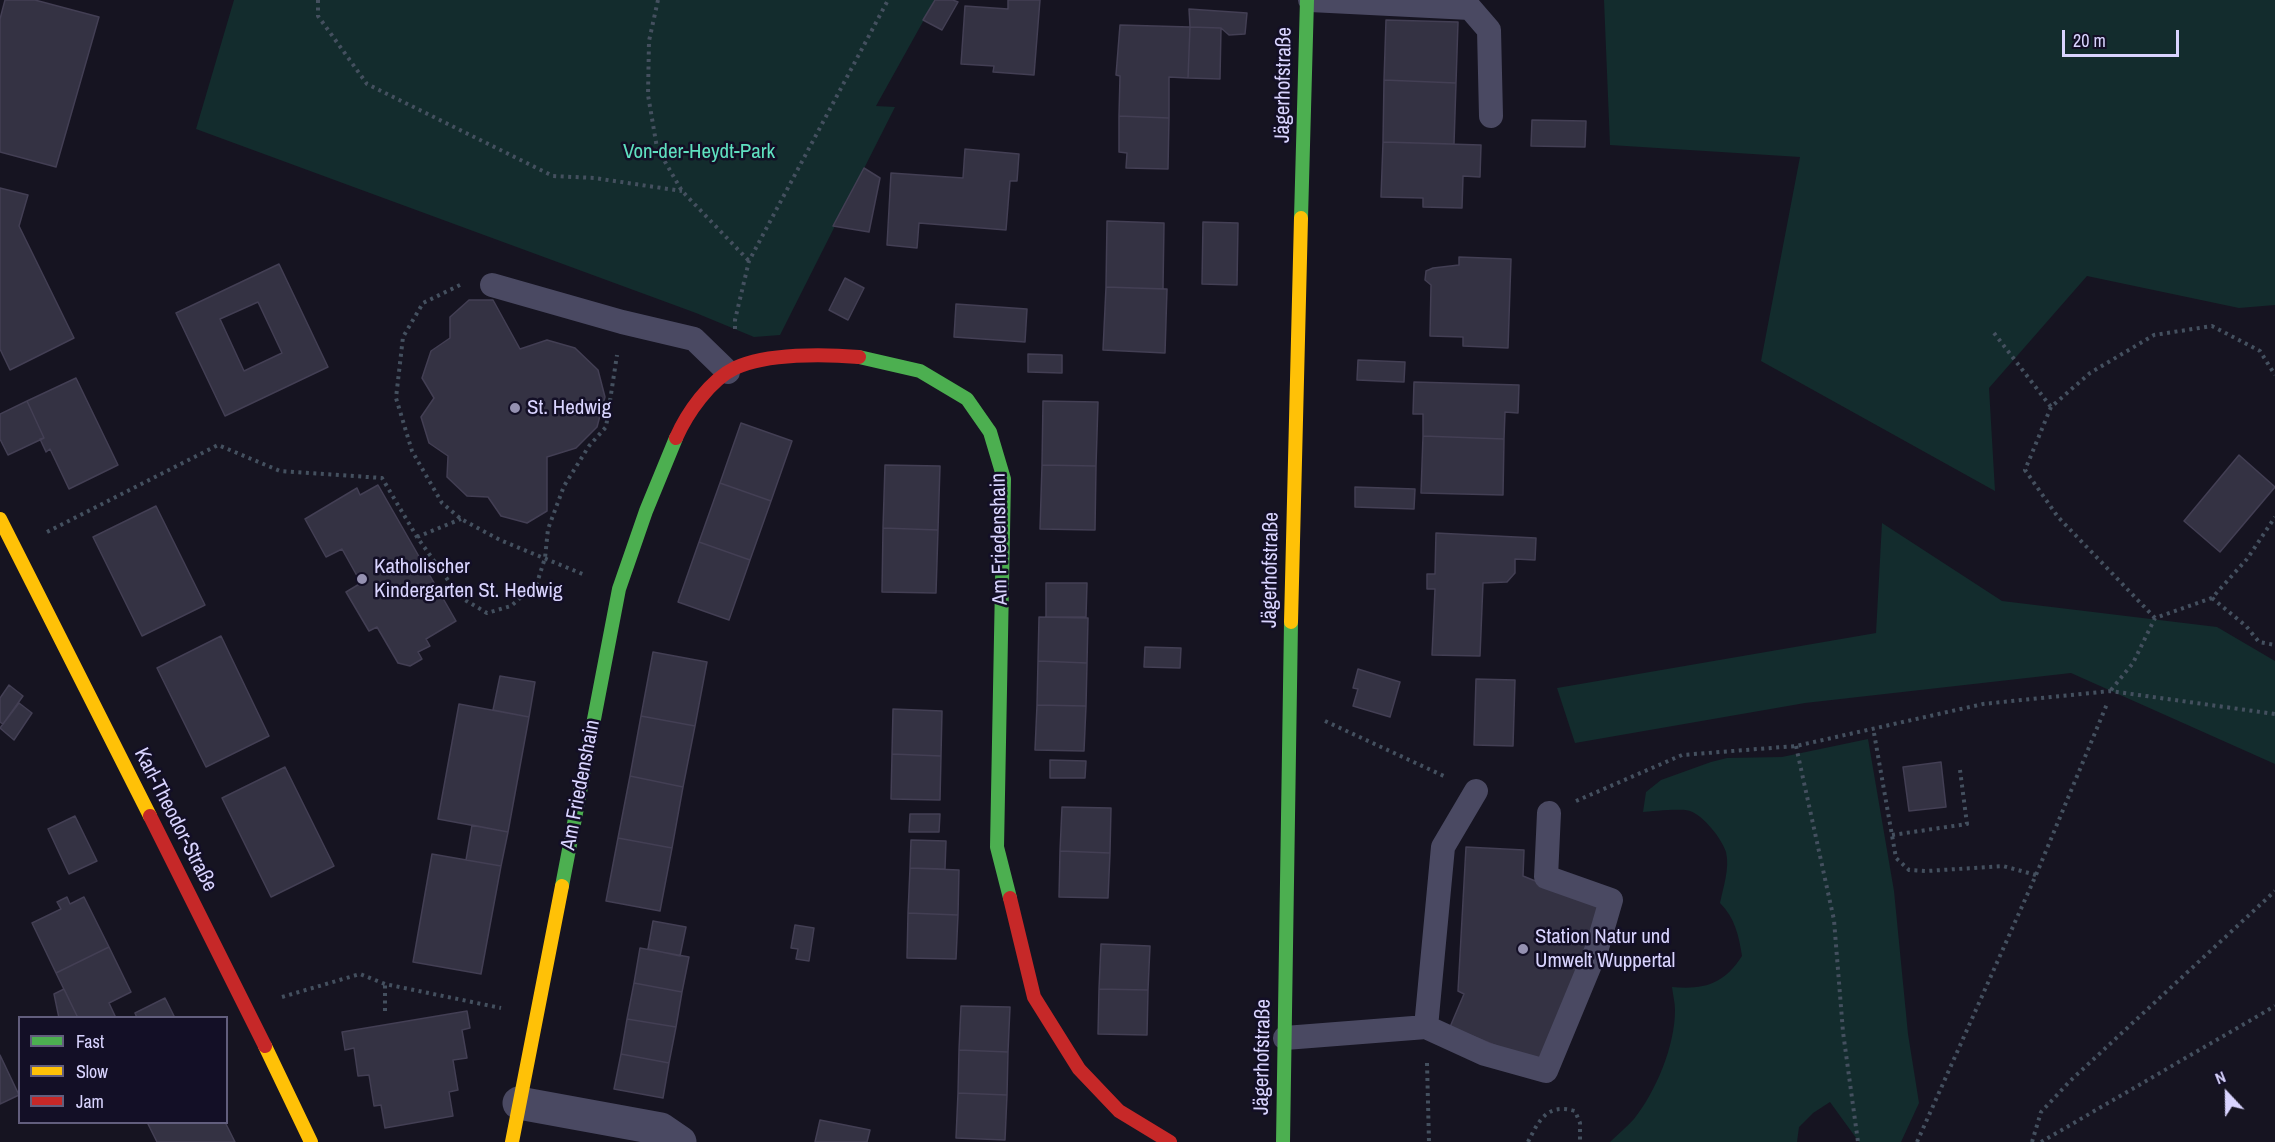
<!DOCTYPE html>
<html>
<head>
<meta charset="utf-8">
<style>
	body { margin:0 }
	#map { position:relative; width:2275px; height:1142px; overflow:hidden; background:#161421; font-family:"Archivo Narrow",sans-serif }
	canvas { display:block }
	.legend { position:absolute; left:18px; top:1016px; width:210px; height:108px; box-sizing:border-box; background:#130f26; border:2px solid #625e7d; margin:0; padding:8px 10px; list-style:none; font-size:18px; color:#d9d4ff }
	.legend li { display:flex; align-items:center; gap:12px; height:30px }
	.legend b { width:30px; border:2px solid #625e7d }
	.north { position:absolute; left:2197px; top:1064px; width:60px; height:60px; -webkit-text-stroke:4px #130f26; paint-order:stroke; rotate:338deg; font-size:16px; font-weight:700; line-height:24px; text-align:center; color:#d9d4ff }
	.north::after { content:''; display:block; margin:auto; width:21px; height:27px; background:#d9d4ff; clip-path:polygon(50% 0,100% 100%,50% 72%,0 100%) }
	.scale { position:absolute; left:2062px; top:30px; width:117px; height:27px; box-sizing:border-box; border:3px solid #d9d4ff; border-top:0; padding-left:8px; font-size:18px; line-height:21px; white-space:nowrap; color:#d9d4ff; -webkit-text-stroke:4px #130f26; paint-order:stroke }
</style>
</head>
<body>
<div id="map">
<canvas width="2275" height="1142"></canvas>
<ul class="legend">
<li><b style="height:8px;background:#4caf50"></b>Fast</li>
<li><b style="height:8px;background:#ffc107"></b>Slow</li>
<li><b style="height:8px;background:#c62828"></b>Jam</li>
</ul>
<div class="north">N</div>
<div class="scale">20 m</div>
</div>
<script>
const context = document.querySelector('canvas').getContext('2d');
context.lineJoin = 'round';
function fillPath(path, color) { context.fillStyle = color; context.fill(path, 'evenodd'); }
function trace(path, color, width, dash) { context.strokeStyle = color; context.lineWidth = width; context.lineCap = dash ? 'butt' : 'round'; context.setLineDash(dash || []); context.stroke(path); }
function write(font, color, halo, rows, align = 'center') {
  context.font = font + ' "Archivo Narrow",sans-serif'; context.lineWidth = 5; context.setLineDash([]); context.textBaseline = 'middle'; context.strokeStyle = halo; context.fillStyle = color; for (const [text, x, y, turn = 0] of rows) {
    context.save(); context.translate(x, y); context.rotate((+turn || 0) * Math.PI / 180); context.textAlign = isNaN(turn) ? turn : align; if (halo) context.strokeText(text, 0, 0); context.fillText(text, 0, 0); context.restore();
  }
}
const green = new Path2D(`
	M234,0H935L876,106L895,107L780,335L754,337L696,313L196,129Z
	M1604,0H2275V305L2239,308L2087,276L1989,388L1995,491L1761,361L1800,157L1610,145Z
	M1882,523L2002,601L2217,627L2275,661V764L2071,673L1805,703L1575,743L1557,688L1876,633Z
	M1868,739L1894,891L1908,1034L1919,1103L1901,1142H1859L1830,1102L1813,1113L1799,1127L1797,1142H1610C1618,1134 1627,1127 1634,1119C1656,1091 1675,1046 1675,1010C1675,1003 1673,995 1672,987C1704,990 1724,984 1742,956C1739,936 1735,918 1720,903C1723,888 1730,868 1726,852C1722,839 1703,815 1690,811C1684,808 1651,811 1643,812L1646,792L1661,780L1711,762L1727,758L1782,757Z`);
const building = new Path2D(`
	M5,0H35L99,17L56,167L0,152V19Z
	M935,0H953L958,2L942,30L923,20Z
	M1008,0H1040L1034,75L993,72L994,66L961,64L965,6L1008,9Z
	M1189,9L1247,13L1245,34L1229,35L1221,28L1190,27Z
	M1386,20L1458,22L1456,83L1384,80Z
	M1120,25L1190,27L1188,78L1169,77V118L1119,116L1120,76L1116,75Z
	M1190,27L1221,28L1220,79L1188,78Z
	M1384,80L1456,83L1454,144L1383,142Z
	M1119,116L1169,118L1168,169L1126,168L1127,153L1119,152Z
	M1532,120L1586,121L1585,147L1531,146Z
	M1383,142L1481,145L1480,177L1463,176L1462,208L1423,207V198L1381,197Z
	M965,149L1019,154L1017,181H1010L1006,230L919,223L917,248L887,245L891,173L963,178Z
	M864,168L880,178L869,232L833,226Z
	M0,188L28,195L19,226L74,338L10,370L0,349Z
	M1107,221L1164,223L1163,289L1106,287Z
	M1203,222L1238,223L1237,285L1202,284Z
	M1459,257L1511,259L1508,348L1463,346V337L1430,336L1431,285L1425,280L1426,271L1433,268L1459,265Z
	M279,264L328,367L225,416L176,313ZM258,302L282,353L244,371L220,319Z
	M845,278L864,288L848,320L829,310Z
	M1106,287L1167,289L1165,353L1103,350Z
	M469,300H493L520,349L547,340L575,348L598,370L605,397L597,427L576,448L547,457V511L527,523L501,516L488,497L467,496L447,477L448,456L429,443L421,417L434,398L422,378L431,351L450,338V317Z
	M956,304L1027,309L1025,342L954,337Z
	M1028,354L1062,355V373L1028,372Z
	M1358,360L1405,362L1404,382L1357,380Z
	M76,378L118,465L69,489L50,449L46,452L40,439L44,438L27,401Z
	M1414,382L1519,385L1518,413L1505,412L1504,439L1423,436V414H1413Z
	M27,401L44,438L8,455L0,439V414Z
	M1043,401L1098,402L1096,466L1042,465Z
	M741,423L792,441L771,501L720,483Z
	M1423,436L1504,439L1503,495L1421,493Z
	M2239,455L2275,487L2220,552L2184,521Z
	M885,465L940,466L938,530L883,528Z
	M1042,465L1096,466L1095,530L1040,529Z
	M720,483L771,501L750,560L699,542Z
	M378,485L456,621L426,639L430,646L418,652L422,659L410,666L398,663L377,627L369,631L346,592L361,583L342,549L326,557L305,519L357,488L360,495Z
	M1355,487L1415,489L1414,509L1355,507Z
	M156,506L205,605L142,636L93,537Z
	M883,528L938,530L936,593L882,592Z
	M1436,533L1536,538L1535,560L1515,559V573L1507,582L1483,583L1480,656L1432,655L1435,589H1427V574H1435Z
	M699,542L750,560L729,620L678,602Z
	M1046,583H1087L1086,617H1046Z
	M1039,617L1088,618L1087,663L1038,661Z
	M221,636L269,736L206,767L157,668Z
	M1145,647L1181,648L1180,668L1144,667Z
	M653,652L707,662L695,726L641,716Z
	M1038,661L1087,663L1086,706L1037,705Z
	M1358,669L1400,682L1390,717L1353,706L1358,689L1353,688Z
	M500,676L535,682L529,717L493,710Z
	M1476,679L1515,680L1513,746L1474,745Z
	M9,685L23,696L3,724L0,722V698Z
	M19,703L32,713L14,740L0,728Z
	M459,704L529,717L508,832L438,819Z
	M1037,705L1086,706L1084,751L1035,750Z
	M893,709L942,711L941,756L892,754Z
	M641,716L695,726L683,787L630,776Z
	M892,754L941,756L940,800L891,799Z
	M1050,760L1086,761L1085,778H1050Z
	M1941,762L1946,807L1909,811L1903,767Z
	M285,767L334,866L271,897L222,798Z
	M630,776L683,787L672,848L618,838Z
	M1062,807L1111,808L1110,853L1060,851Z
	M910,814H940L939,832H909Z
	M75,816L97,861L69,874L48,829Z
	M472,825L508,832L501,866L466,860Z
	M618,838L672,848L660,911L606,901Z
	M911,840L946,841L945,869L910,868Z
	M1466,847L1524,850L1523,876L1602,908L1539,1063L1450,1027L1464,994L1458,991Z
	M1060,851L1110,853L1108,898L1059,897Z
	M432,854L501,866L481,974L413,962Z
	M910,868L959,870L958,915L908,913Z
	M67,897L70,904L84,897L109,947L56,973L32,923L61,909L57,902Z
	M908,913L958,915L956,959L907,958Z
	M653,921L686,927L680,956L648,949Z
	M795,925L814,928L809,961L796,959L798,949L791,948Z
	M1101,944L1150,946L1148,990L1099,989Z
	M109,947L131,992L109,1003L116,1018H78L56,973Z
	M640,948L689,957L682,992L634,983Z
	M634,983L682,992L676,1027L627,1019Z
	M64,989L78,1018H59L54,994Z
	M1099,989L1148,990L1147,1035L1098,1034Z
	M165,998L175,1018H137L135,1013Z
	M961,1006L1010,1007L1008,1052L959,1050Z
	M467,1011L470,1028L462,1030L467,1058L453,1060L458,1090L449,1092L453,1116L385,1128L381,1105L374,1106L369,1075L358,1076L354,1048L345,1050L342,1032Z
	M627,1019L676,1027L669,1063L621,1054Z
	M959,1050L1008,1052L1007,1095L958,1093Z
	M621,1054L669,1063L663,1098L614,1089Z
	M0,1055L19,1095L0,1104Z
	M958,1093L1007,1095L1005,1140L956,1138Z
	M820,1120L870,1130L867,1142H815Z
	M147,1122H225L235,1142H157Z`);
const path = new Path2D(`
	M318,0V16L367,84L553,176L594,178L682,191
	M658,0L649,41L648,95L657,148L682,191L749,261
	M460,285L423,303L403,337L396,398L412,451L442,503L461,519L500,540L585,575
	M735,329V320L749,261L888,0
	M1994,333L2051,407
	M47,532L218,445L280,471L382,478L417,537L460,597L487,613L511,606L537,583L545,558L548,529L564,486L589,446L606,427L617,355
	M417,537L461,519
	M2212,598L2246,626L2259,642L2275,645
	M2155,618L2058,517L2025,470L2051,407L2090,373L2154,335L2212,326L2260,351L2275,375
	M2111,690L2133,663L2155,618L2212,598L2247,559L2275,517
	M1325,721L1446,777
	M1874,733L1896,858L1909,870L1927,871L2003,866L2036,875
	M1796,746L1834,920L1843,1032L1858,1142
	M1576,801L1682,755L1796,746L1983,704L2110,691L2275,714
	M1892,835L1967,824L1960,770
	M282,997L360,974L385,984L501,1008
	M385,1011V984
	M1427,1063L1429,1142
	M1528,1142C1539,1120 1547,1103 1575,1111L1580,1123V1142
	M1917,1142L2036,875L2107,704
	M2032,1142L2041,1112L2070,1081L2275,891
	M2041,1142L2275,1006`);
const lane = new Path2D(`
	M1310,0L1470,8L1489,30L1491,116
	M492,285L622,322L694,339L728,372
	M1426,1027L1485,1054L1546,1071L1597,948L1611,900L1546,877L1549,813
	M1285,1038L1426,1027L1443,847L1476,791`);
const street = new Path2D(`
	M519,1103L661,1129L680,1142`);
const fast = new Path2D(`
	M1301,218L1307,0
	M859,357L920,371L967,399L990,432L1004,479L997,847L1010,898
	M562,886L619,589L646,511L676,438
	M1283,1142L1291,622`);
const slow = new Path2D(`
	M0,519L150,816
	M1291,622L1301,218
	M265,1046L311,1142
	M512,1142L562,886`);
const jam = new Path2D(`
	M676,438C687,413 710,380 735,368C768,353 824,354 859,357
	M150,816L265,1046
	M1010,898L1034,997L1079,1069L1119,1111L1170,1142`);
const markers = [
	[515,408,6,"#9591b1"],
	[362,579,6,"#9591b1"],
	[1523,949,6,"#9591b1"]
];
const streetNames = [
	["Jägerhofstraße",1284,85,-89],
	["Am Friedenshain",1000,539,-91],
	["Jägerhofstraße",1271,570,-89],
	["Am Friedenshain",581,785,-79],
	["Karl-Theodor-Straße",175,820,63],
	["Jägerhofstraße",1263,1057,-89]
];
const parkNames = [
	["Von-der-Heydt-Park",699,152]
];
const poiNames = [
	["St. Hedwig",527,408],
	["Katholischer",374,567],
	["Kindergarten St. Hedwig",374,591],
	["Station Natur und",1535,937],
	["Umwelt Wuppertal",1535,961]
];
fillPath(green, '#132c2d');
fillPath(building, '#343243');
trace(building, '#433f54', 1.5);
trace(path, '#44505f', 4, [3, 4.5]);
trace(lane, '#4a4962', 24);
trace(street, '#4a4962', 33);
trace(fast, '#4caf50', 14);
trace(slow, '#ffc107', 14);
trace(jam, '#c62828', 14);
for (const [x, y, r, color] of markers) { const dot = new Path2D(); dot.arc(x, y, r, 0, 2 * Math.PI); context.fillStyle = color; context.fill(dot); trace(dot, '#130f26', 2); }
write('21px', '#d9d4ff', '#130f26', streetNames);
write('21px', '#5fe0c0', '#130f26', parkNames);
write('21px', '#d9d4ff', '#130f26', poiNames, 'left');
</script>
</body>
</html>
